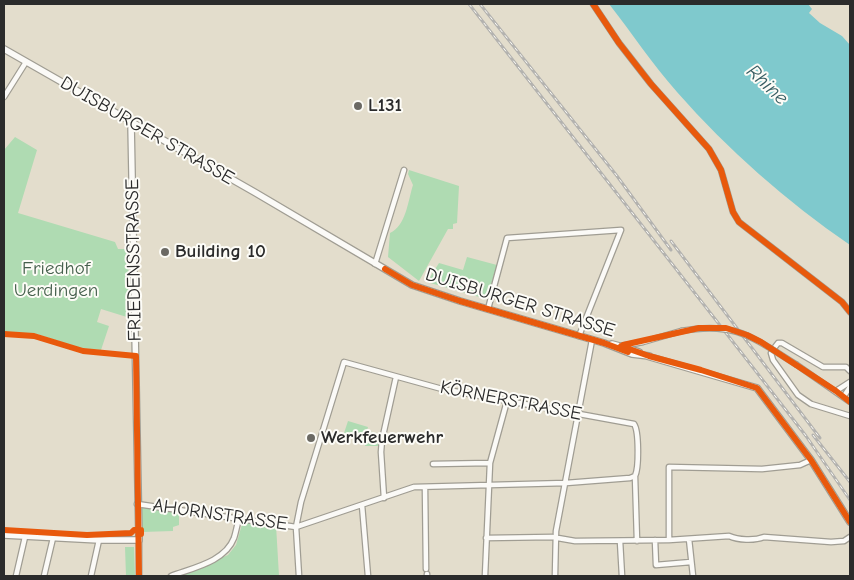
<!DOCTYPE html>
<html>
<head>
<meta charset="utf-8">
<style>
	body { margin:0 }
	#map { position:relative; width:854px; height:580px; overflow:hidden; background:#e3ddcc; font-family:"Comic Neue",sans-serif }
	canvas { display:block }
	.frame { position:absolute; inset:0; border:5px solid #2b2b2b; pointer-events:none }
</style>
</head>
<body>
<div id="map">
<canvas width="854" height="580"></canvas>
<div class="frame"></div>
</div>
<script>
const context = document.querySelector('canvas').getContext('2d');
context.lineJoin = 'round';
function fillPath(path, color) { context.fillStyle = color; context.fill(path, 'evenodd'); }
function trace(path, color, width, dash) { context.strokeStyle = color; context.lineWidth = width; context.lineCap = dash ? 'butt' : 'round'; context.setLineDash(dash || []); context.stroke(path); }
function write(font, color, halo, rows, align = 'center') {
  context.font = font + ' "Comic Neue",sans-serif'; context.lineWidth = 4; context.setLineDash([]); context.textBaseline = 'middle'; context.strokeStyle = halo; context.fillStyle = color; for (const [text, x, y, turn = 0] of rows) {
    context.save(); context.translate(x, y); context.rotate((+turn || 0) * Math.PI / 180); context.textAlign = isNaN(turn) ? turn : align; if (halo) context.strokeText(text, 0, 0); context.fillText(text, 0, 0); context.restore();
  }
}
const green = new Path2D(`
	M15,137L37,150L18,213L115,242L118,249H128L130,318L101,309L97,322L109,326L101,350L80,348L37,334L4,333V150Z
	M409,170L459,186L457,223L453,224V229H448L419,281L388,257L390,233C406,226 408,201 413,185L408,174Z
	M467,257L497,265L487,298L486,299L427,282L439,263L463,270Z
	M348,421L368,427L364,440L344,433Z
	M369,431L380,434L379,446H365Z
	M144,506L179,511V525L173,527V531L142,532V508Z
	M243,521L276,525L279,576H179L228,555L236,545Z
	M125,547H134L135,576H126Z`);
const water = new Path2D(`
	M609,4H808L812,9L809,13L820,23L842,36L850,45V245C786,201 728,150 677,92C652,64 632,33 609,4Z`);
const minor = new Path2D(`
	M593,4L619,43L651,84L709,149L721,170L733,212L739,222L842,302L850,312
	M4,97L26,62
	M375,264L404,170
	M488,309L507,238L621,230L579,336
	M621,346L643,342L681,331
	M797,365L850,402
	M850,371L846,367H823L782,343H778L775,347L771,353L773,360L798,395L811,404L850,416
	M836,391L850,382
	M844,396L850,387
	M433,464L490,463
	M425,487L426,569
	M384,498L381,452L382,440L396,377
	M137,504L296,527L414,487L566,483L630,478L635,476
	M362,505L368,576
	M486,538L552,537L575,541L669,540L729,536C738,540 754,541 764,537L831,542L844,541L850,537
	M689,539L693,576
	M139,540V576
	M655,540L656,565L691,562
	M669,540V467L762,469L800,465L811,460
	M620,541L622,576
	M427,574V576
	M16,576L25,537
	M44,576L53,538
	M91,576L99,540
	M171,576C192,568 225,562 234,538C236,532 237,525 239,519
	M299,576L296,527L301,502L344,362L442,389L634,424C639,431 639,468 635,476L637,541
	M485,576L490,463L507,401
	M555,576L556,531L592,340`);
const major = new Path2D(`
	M4,49L256,193L412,285L460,301L604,343L632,354L649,356
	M612,344L627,348L639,352
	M647,356L757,388L811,460L850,522
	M4,535L99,540H139L131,123`);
const rail = new Path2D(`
	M469,4L751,365L806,436L850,500
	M480,4L617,176L671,250
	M671,241L820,438
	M813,435L850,482`);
const minorBridge = new Path2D(`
	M681,331C735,321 752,337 797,365`);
const cycleway = new Path2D(`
	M593,4L619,43L651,84L709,149L721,170L733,212L739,222L842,302L850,312
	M385,269L412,285L460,301L604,343L628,352
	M4,334L34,336L83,351L136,356L139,576
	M623,345L699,328H726L747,335L761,342L836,391L850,402
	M621,346L649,356L701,370L757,388L811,460L850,522
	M4,530L87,535L131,533L134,530H141V534`);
const markers = [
	[358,106,5,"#6b6963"],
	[165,252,5,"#6b6963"],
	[311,438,5,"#6b6963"]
];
const poiNames = [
	["L131",368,106],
	["Building 10",175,252],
	["Werkfeuerwehr",321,438]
];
const streetNames = [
	["DUISBURGER STRASSE",147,131,30],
	["FRIEDENSSTRASSE",134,260,-91],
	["DUISBURGER STRASSE",520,303,17],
	["KÖRNERSTRASSE",511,401,11],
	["AHORNSTRASSE",220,515,8]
];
const parkNames = [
	["Friedhof",56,269],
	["Uerdingen",56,291]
];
const waterNames = [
	["Rhine",767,85,43]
];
fillPath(green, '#afdbb2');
fillPath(water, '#7fc9cd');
trace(minor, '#a09d93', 7);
trace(major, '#a09d93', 8);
trace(minor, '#fbfaf7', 4.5);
trace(major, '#fbfaf7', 5.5);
trace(rail, '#b3b2af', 3);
trace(rail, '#fdfcf7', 1, [4]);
trace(minorBridge, '#a09d93', 7, []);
trace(minorBridge, '#fbfaf7', 4.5);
trace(cycleway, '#e8590c', 6);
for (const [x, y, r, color] of markers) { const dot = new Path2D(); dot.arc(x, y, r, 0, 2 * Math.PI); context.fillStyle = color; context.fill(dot); trace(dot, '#fdfcf7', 2); }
write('bold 19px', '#2b2b2b', '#fdfcf7', poiNames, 'left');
write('19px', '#2b2b2b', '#fdfcf7', streetNames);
write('19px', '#46604d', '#fdfcf7', parkNames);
write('italic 20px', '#395f64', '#fdfcf7', waterNames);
</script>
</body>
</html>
